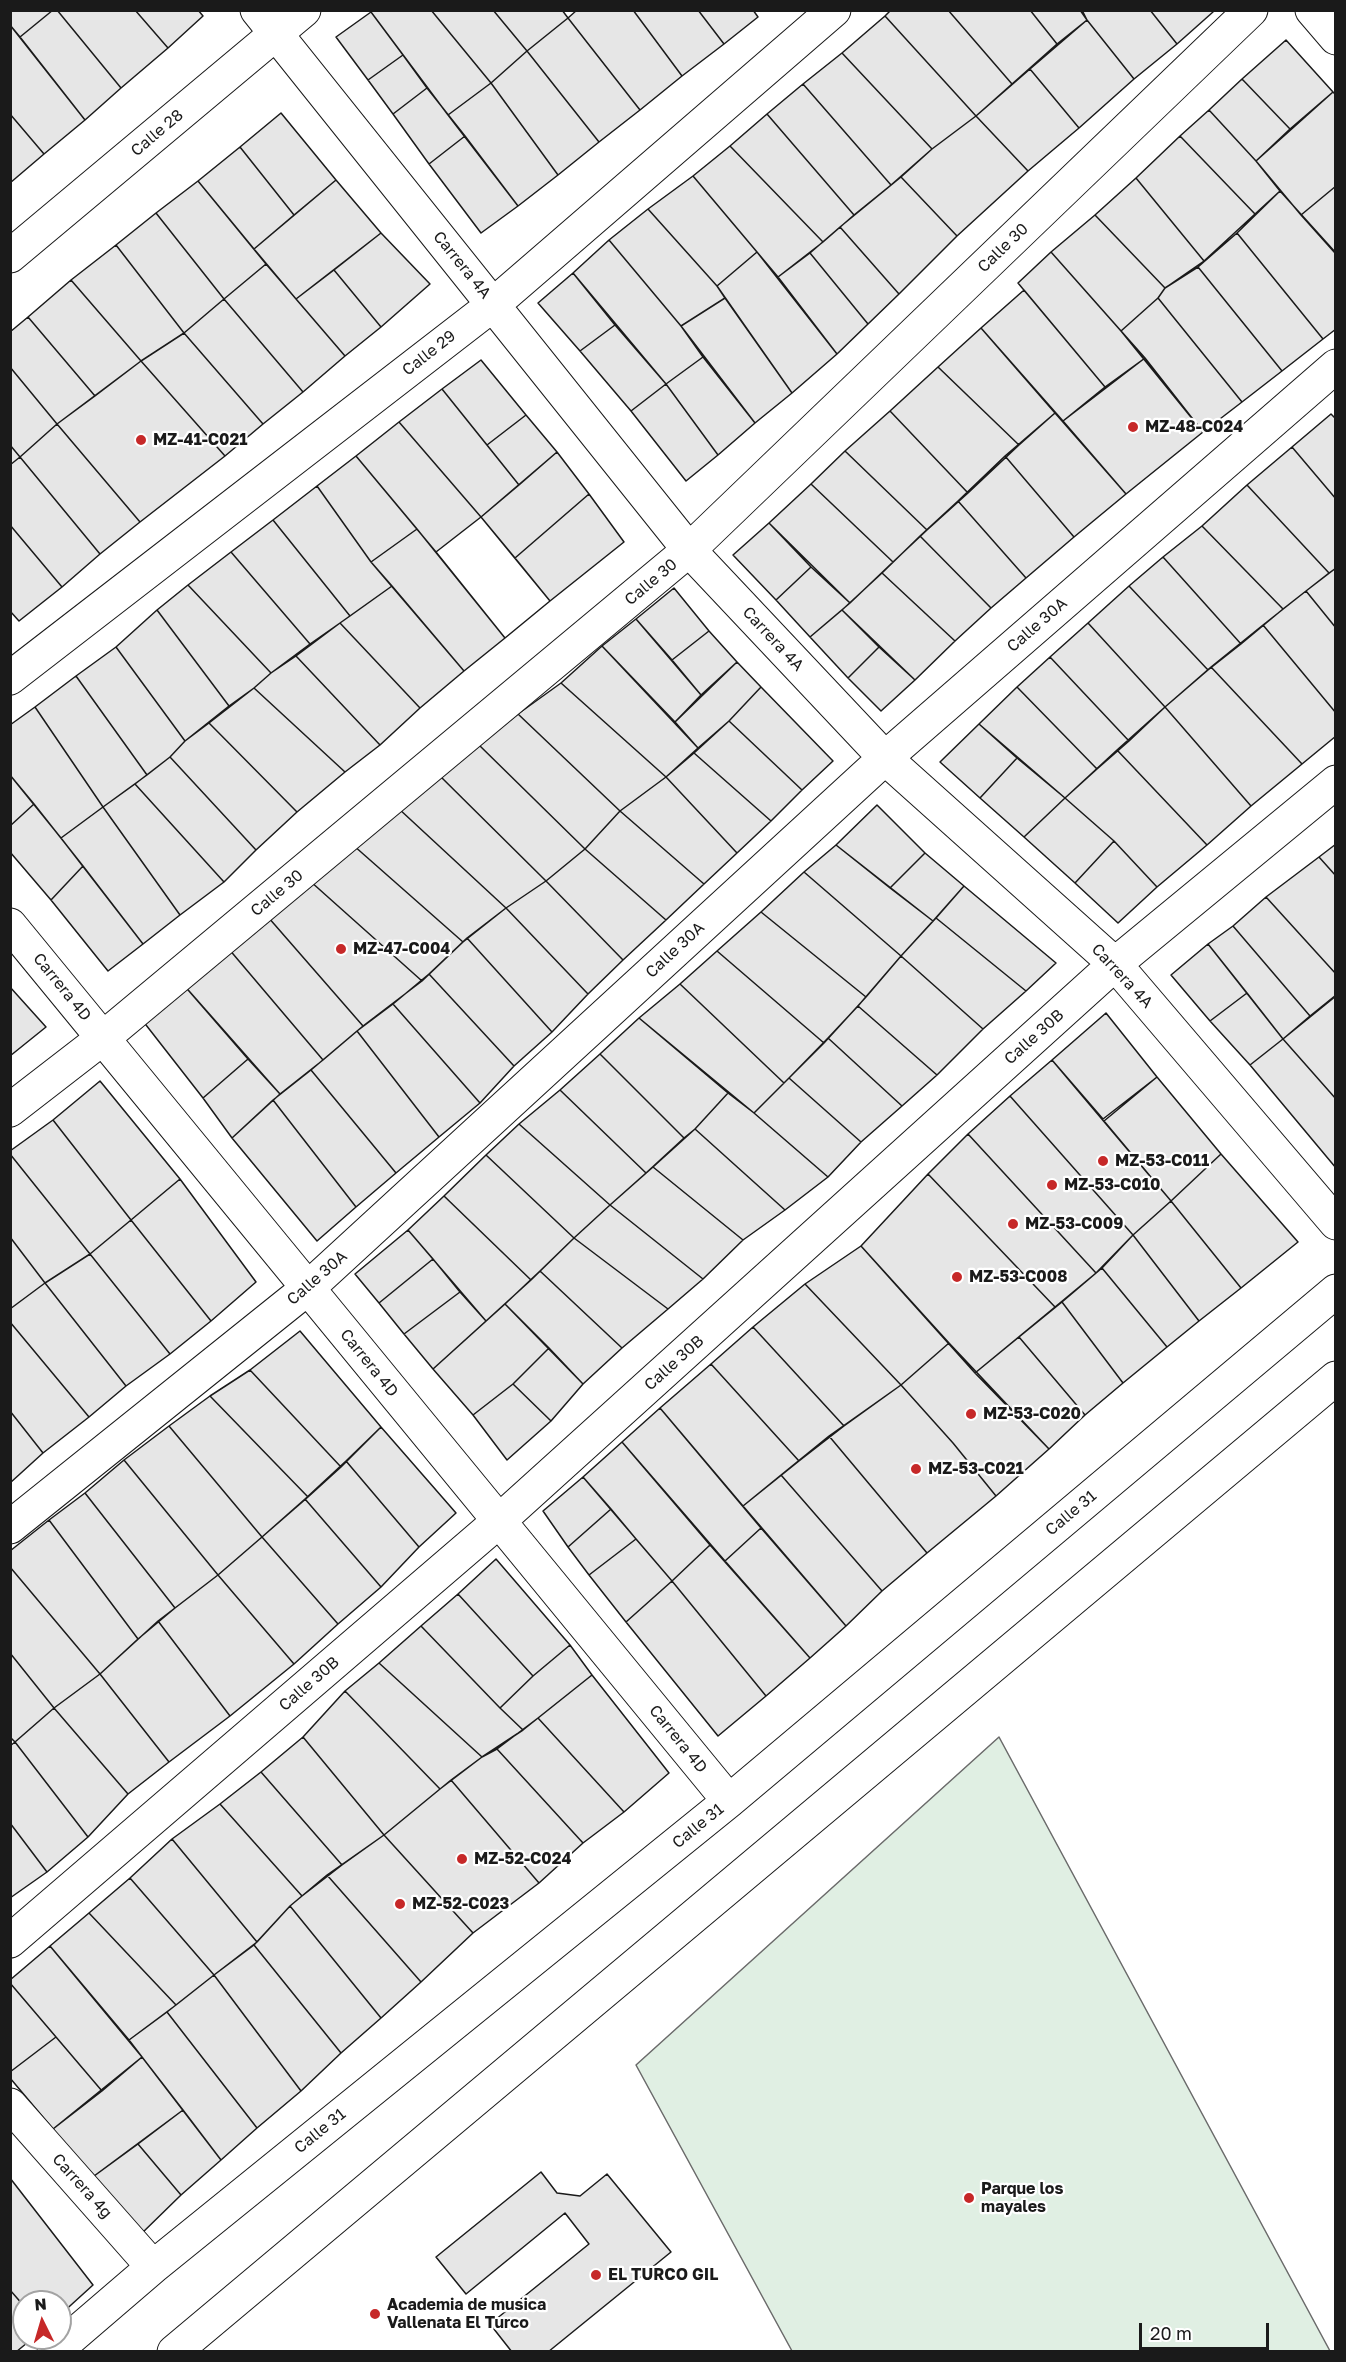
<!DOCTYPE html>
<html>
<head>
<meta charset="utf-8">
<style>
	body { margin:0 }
	#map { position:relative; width:1346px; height:2362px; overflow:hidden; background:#fff; font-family:"Golos Text",sans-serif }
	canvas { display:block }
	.frame { position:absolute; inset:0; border:12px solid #1a1a1a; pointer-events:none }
	.north { position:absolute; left:12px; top:2290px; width:60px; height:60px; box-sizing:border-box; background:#fff; border:2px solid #a3a3a3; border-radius:50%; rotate:355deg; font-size:16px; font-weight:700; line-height:24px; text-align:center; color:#1a1a1a }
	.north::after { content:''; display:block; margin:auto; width:21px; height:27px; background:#c62828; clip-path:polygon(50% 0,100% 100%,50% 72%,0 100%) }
	.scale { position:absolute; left:1139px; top:2323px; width:130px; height:27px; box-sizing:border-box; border:3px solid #1a1a1a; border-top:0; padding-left:8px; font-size:18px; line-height:21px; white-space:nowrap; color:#1a1a1a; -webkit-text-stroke:4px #fff; paint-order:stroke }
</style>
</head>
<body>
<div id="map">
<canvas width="1346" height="2362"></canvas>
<div class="frame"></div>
<div class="north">N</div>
<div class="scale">20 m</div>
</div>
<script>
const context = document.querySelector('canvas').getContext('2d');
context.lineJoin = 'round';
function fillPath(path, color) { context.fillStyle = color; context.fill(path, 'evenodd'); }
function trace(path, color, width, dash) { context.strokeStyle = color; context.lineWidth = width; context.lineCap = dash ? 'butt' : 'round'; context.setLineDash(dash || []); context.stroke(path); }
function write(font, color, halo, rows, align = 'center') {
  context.font = font + ' "Golos Text",sans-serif'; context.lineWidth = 4.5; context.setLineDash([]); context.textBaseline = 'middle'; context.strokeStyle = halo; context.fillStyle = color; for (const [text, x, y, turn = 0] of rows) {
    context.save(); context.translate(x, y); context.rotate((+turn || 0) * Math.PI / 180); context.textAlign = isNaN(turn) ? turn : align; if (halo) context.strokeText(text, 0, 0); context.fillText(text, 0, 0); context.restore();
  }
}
const green = new Path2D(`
	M999,1737L1330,2351H792L636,2065Z`);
const building = new Path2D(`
	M10,10H53L20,37L10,25Z
	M53,10H57L121,88L85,120L20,37Z
	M57,10H135L168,48L121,88Z
	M135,10H198L203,16L168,48Z
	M373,10H431L491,83L448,115L371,12Z
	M431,10H493L527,51L491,83Z
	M493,10H562L568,18L527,51Z
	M577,10H633L682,76L640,110L568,18Z
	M633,10H698L724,44L682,76Z
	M698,10H753L758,17L724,44Z
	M891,10H948L1012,84L976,116L885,16Z
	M948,10H1030L1057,44L1012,84Z
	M1030,10H1080L1087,20L1057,44Z
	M1082,10H1150L1177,44L1134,79L1087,20Z
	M1150,10H1212L1213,12L1177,44Z
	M371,12L403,55L368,80L336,37Z
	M885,16L976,116L932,149L842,53Z
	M568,18L640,110L599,142L527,51Z
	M1087,20L1134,79L1079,128L1030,69Z
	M10,25L85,120L44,154L10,114Z
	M1286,40L1333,92L1290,129L1242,79Z
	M527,51L599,142L558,175L491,83Z
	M842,53L932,149L891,185L803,84Z
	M403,55L427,88L393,114L368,80Z
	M1030,69L1079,128L1028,171L976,116Z
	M1242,79L1290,129L1256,161L1209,110Z
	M491,83L558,175L518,206L448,115Z
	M803,84L891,185L854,215L767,114Z
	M427,88L465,136L429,164L393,114Z
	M1333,92L1336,95V186L1301,215L1256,161Z
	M1209,110L1256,161L1280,191L1255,214L1180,136Z
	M281,113L336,180L294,215L240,147Z
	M10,114L44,154L10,183Z
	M767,114L854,215L823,242L730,146Z
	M976,116L1028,171L957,236L901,177L932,149Z
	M465,136L518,206L481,233L429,164Z
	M1180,136L1255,214L1204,261L1136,178Z
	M730,146L823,242L778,277L693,176Z
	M240,147L294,215L254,249L198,181Z
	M693,176L757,252L717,286L648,209Z
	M901,177L957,236L899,294L840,227Z
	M1136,178L1204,261L1165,288L1095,215Z
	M336,180L381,233L296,299L254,249Z
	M198,181L266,264L224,299L156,213Z
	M1336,186V253H1335L1301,215Z
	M1280,191L1336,253V329L1323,339L1237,233Z
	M648,209L717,286L725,298L681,326L609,240Z
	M156,213L224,299L184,333L116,245Z
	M1095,215L1165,288L1158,298L1121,331L1051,252Z
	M840,227L899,294L868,324L810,253Z
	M381,233L430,284L381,327L334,270Z
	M1237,233L1323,339L1282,371L1198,267Z
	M609,240L681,326L703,357L666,384L573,273Z
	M116,245L184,333L141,361L71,280Z
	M757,252L837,354L792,393L717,286Z
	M1051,252L1145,358L1105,387L1018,283Z
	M810,253L868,324L837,354L778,277Z
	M266,264L345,356L303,392L224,299Z
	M1198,267L1282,371L1242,402L1158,298L1165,288Z
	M334,270L381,327L345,356L296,299Z
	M573,273L615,325L580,351L538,303Z
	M71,280L141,361L95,396L28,317Z
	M1024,290L1105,387L1063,421L981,328Z
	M725,298L792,393L755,423L681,326Z
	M1158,298L1242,402L1203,432L1121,331Z
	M224,299L303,392L263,424L184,333Z
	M28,317L95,396L57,424L10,367V332Z
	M615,325L666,384L631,411L580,351Z
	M981,328L1055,413L1019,445L938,367Z
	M184,333L263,424L225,456L141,361Z
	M703,357L755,423L718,455L666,384Z
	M1145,358L1203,432L1126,494L1063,421Z
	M481,360L526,415L487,445L442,389Z
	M141,361L225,456L140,522L57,424Z
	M10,367L57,424L20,457L10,445Z
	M938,367L1019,445L968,493L890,411Z
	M666,384L718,455L686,481L631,411Z
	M442,389L519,485L481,517L399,422Z
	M890,411L968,493L927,530L845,451Z
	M1055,413L1126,494L1074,537L1005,456Z
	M1331,414L1336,419V499L1292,447Z
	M526,415L557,452L519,485L487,445Z
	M399,422L481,517L436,552L356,456Z
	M57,424L140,522L100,554L20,457Z
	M10,445L20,457L10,465Z
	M1292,447L1336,499V568L1329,573L1247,485Z
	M845,451L927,530L893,562L811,484Z
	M557,452L589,494L515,558L481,517Z
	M356,456L417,529L371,562L317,486Z
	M1005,456L1074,537L1026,578L958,501Z
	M20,457L100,554L62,587L10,525V465Z
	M811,484L893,562L850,603L769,523Z
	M1247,485L1329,573L1283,609L1202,526Z
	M317,486L371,562L392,586L350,616L273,520Z
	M589,494L624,542L550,601L515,558Z
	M958,501L1026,578L991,608L920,536Z
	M481,517L550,601L505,638L436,552Z
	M481,517L550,601L505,638L436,552Z
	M273,520L350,616L310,644L231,552Z
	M769,523L811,567L776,600L733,555Z
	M10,525L62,587L19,621L10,611Z
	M1202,526L1283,609L1241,644L1163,557Z
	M417,529L505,638L464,671L371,562Z
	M920,536L991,608L955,641L882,573Z
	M231,552L310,644L271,673L188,585Z
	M1163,557L1241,644L1208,670L1129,586Z
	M811,567L850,603L810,637L776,600Z
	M1336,568V628L1306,591Z
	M882,573L955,641L915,680L842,610Z
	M188,585L271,673L254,688L229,706L157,610Z
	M392,586L464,671L420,708L340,623Z
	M1129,586L1208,670L1165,707L1088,623Z
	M674,588L709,631L672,660L636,619Z
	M1306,591L1336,628V713L1263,625Z
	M157,610L229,706L185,741L116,647Z
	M842,610L879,647L848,678L810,637Z
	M636,619L701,695L675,722L602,646Z
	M340,623L420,708L380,745L296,656Z
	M1088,623L1165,707L1129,741L1050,657Z
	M1263,625L1336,713V736L1302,764L1211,667Z
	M709,631L737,662L701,695L672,660Z
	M602,646L698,748L666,777L561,683Z
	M116,647L185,741L170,757L147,775L76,676Z
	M879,647L915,680L881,711L848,678Z
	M296,656L380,745L345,772L254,688L271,673Z
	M1050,657L1129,741L1097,769L1017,687Z
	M737,662L761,687L729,721L698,748L675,722Z
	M1211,667L1302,764L1251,806L1165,707Z
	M76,676L147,775L103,807L35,707Z
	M561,683L666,777L620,811L518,714Z
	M761,687L833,761L802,790L729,721Z
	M1017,687L1097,769L1065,798L979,724Z
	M254,688L345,772L297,812L209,723Z
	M35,707L103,807L61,838L10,775V725Z
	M1165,707L1251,806L1207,845L1117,750Z
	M518,714L620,811L585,849L479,745Z
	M729,721L802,790L771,821L694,753Z
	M209,723L297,812L256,850L170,757L185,741Z
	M979,724L1017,758L980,798L940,762Z
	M479,745L585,849L546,881L440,776Z
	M1117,750L1207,845L1157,887L1114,841L1065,798Z
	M694,753L771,821L737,853L666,777Z
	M170,757L256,850L224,882L135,784Z
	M1017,758L1065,798L1024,837L980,798Z
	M10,775L34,804L10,826Z
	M440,776L546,881L506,908L398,808Z
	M666,777L737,853L704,884L620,811Z
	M135,784L224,882L180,915L103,807Z
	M1065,798L1114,841L1075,883L1024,837Z
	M34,804L83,866L51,900L10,852V826Z
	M877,805L925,853L890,888L836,845Z
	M103,807L180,915L143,944L61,838Z
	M398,808L506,908L463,942L353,845Z
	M620,811L704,884L666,920L585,849Z
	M1114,841L1157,887L1118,923L1075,883Z
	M1336,844V876L1319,857Z
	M353,845L463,942L422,981L310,881Z
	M836,845L933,921L901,956L804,872Z
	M585,849L666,920L623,960L546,881Z
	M925,853L964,886L933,921L890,888Z
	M1319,857L1336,876V974L1266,897Z
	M83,866L143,944L108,971L51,900Z
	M804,872L901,956L866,997L761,912Z
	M310,881L422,981L363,1026L268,917Z
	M546,881L623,960L588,994L506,908Z
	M964,886L1056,963L1026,991L936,918Z
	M1266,897L1336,974V995L1310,1016L1233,926Z
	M506,908L588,994L552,1032L467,938Z
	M761,912L866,997L824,1043L717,951Z
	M268,917L363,1026L323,1060L228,948Z
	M936,918L1026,991L983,1029L901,956Z
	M1233,926L1310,1016L1283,1039L1208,944Z
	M467,938L552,1032L514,1066L429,974Z
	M1208,944L1247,993L1210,1021L1171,975Z
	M228,948L323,1060L280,1094L182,983Z
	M717,951L824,1043L784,1083L680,984Z
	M901,956L983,1029L937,1075L858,1006Z
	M429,974L514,1066L480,1103L393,1004Z
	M182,983L248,1059L203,1098L139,1016Z
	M680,984L784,1083L754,1113L639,1018Z
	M10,987L46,1027L10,1056Z
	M1247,993L1283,1039L1250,1065L1210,1021Z
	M1336,996V1099L1283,1039Z
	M393,1004L480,1103L439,1137L357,1031Z
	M858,1006L937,1075L902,1106L828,1038Z
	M1106,1013L1157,1077L1103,1119L1052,1060Z
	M639,1018L728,1093L695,1129L684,1138L600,1054Z
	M357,1031L439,1137L396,1173L311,1070Z
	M828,1038L902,1106L861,1142L789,1078Z
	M1283,1039L1336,1099V1168L1250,1065Z
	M600,1054L684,1138L646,1173L560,1090Z
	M248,1059L280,1094L232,1138L203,1098Z
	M1052,1060L1171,1201L1133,1235L1010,1096Z
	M311,1070L396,1173L356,1207L273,1100Z
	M1157,1077L1221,1154L1171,1201L1104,1121Z
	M789,1078L861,1142L828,1177L754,1113Z
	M100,1081L180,1179L131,1220L53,1120Z
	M560,1090L646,1173L610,1205L519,1124Z
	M728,1093L754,1113L828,1177L785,1210L695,1129Z
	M1010,1096L1133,1235L1096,1273L968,1134Z
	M273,1100L356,1207L317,1241L232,1138Z
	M53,1120L131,1220L90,1254L10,1154V1151Z
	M519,1124L610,1205L574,1238L486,1155Z
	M695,1129L785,1210L743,1240L653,1167Z
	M968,1134L1096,1273L1055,1307L928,1174Z
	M10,1154L90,1254L45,1283L10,1237Z
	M1221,1154L1298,1242L1241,1288L1171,1201Z
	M486,1155L574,1238L531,1280L444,1196Z
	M653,1167L743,1240L703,1279L610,1205Z
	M928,1174L1055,1307L975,1373L861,1246Z
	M180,1179L256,1282L211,1321L131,1220Z
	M444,1196L531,1280L486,1321L408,1230Z
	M1171,1201L1241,1288L1199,1321L1133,1235Z
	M610,1205L703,1279L668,1309L574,1238Z
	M131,1220L211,1321L170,1354L90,1254Z
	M408,1230L433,1259L379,1303L355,1274Z
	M1133,1235L1199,1321L1167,1347L1102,1268Z
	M10,1237L45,1283L10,1309Z
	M574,1238L668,1309L622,1348L540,1271Z
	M861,1246L949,1343L901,1385L805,1284Z
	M90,1254L170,1354L126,1386L45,1283Z
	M433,1259L460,1292L404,1334L379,1303Z
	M1102,1268L1167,1347L1123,1383L1062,1302Z
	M540,1271L622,1348L583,1384L505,1304Z
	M45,1283L126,1386L89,1417L10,1322V1309Z
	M805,1284L901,1385L844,1426L753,1327Z
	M460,1292L486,1321L433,1369L404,1334Z
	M1062,1302L1123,1383L1085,1415L1019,1337Z
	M505,1304L549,1348L513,1384L473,1415L433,1369Z
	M10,1322L89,1417L43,1453L10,1411Z
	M753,1327L844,1426L799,1461L711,1364Z
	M300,1331L381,1427L341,1467L250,1370Z
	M1019,1337L1085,1415L1049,1449L975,1373Z
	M949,1343L1049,1449L996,1496L953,1443L901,1385Z
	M549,1348L583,1384L551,1421L513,1384Z
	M711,1364L799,1461L743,1506L660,1408Z
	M250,1370L341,1467L308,1497L210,1396Z
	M513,1384L551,1421L507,1460L473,1415Z
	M901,1385L953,1443L996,1496L927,1553L829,1436Z
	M210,1396L308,1497L262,1537L169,1426Z
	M660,1408L761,1528L725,1561L622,1442Z
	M10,1411L43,1453L10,1483Z
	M169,1426L262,1537L218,1575L124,1460Z
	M381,1427L456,1513L419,1547L346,1461Z
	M829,1436L927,1553L882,1591L781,1475Z
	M622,1442L710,1545L672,1581L583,1477Z
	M124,1460L218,1575L175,1608L85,1493Z
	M346,1461L419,1547L381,1587L305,1499Z
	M781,1475L882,1591L846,1626L743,1506Z
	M583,1477L611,1509L568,1547L543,1511Z
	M85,1493L175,1608L138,1639L49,1520Z
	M305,1499L381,1587L338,1624L262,1537Z
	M611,1509L636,1539L589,1575L568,1547Z
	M49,1520L138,1639L100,1674L10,1567V1551Z
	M761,1528L846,1626L810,1658L725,1561Z
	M262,1537L338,1624L294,1664L218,1575Z
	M636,1539L672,1581L626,1622L589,1575Z
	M710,1545L810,1658L766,1696L672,1581Z
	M496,1559L570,1645L533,1676L458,1594Z
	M10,1567L100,1674L54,1708L10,1653Z
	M218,1575L294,1664L230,1716L158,1621Z
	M672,1581L766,1696L718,1736L626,1622Z
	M458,1594L533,1676L500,1708L421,1626Z
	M158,1621L230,1716L169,1762L100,1674Z
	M421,1626L500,1708L523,1730L482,1757L379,1663Z
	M570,1645L592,1675L523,1730L500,1708L533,1676Z
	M10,1653L54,1708L15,1742L10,1737Z
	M379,1663L482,1757L440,1789L345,1691Z
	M100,1674L169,1762L128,1794L54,1708Z
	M592,1675L669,1773L624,1812L538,1718Z
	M345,1691L440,1789L384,1835L303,1737Z
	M54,1708L128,1794L88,1837L15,1742Z
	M538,1718L624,1812L583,1843L497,1749Z
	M303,1737L384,1835L342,1865L261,1772Z
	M15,1742L88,1837L47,1872L10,1823V1746Z
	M497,1749L583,1843L539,1883L451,1780L482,1757Z
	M261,1772L342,1865L302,1896L220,1804Z
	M451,1780L539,1883L473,1933L384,1835Z
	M220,1804L302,1896L290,1906L257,1942L172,1839Z
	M10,1823L47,1872L10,1898Z
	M384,1835L473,1933L421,1982L327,1875Z
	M172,1839L257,1942L214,1975L130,1878Z
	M327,1875L421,1982L381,2018L290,1906Z
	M130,1878L214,1975L176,2005L89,1913Z
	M290,1906L381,2018L341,2053L254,1945Z
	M89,1913L176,2005L129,2040L50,1946Z
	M254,1945L341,2053L301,2091L214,1975Z
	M50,1946L142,2057L102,2091L10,1983V1980Z
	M214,1975L301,2091L257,2128L167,2012Z
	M10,1983L56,2037L10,2072Z
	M167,2012L257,2128L221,2160L129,2040Z
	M56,2037L102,2091L53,2129L10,2078V2072Z
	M142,2057L183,2110L90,2179L53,2129Z
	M183,2110L221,2160L181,2195L138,2144Z
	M138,2144L181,2195L139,2236L90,2179Z
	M541,2172L557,2193L580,2196L607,2174L671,2252L548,2352H512L490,2324L589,2244L565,2213L466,2294L436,2257Z
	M10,2178L93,2285L60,2315V2302H24V2306L10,2290Z
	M10,2290L24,2306V2338H33L16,2352H10Z`);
const minor = new Path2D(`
	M257,10L689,550L885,758L1115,964L1336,1223
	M10,256L304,10
	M10,678L494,304L834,10
	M10,925L729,1801
	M10,1110L103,1038L689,550L1251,10
	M10,1527L308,1288L885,758L1336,366
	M10,1941L499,1521L1115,964L1336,782
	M10,2105L153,2267
	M54,2352L153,2267L729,1801L1336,1291
	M174,2352L1336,1378`);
const major = new Path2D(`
	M1312,10L1336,38`);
const markers = [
	[1133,427,6,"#c62828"],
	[141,440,6,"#c62828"],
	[341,949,6,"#c62828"],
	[1103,1161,6,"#c62828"],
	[1052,1185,6,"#c62828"],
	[1013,1224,6,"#c62828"],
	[957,1277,6,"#c62828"],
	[971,1414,6,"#c62828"],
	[916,1469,6,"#c62828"],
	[462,1859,6,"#c62828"],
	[400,1904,6,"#c62828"],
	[969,2198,6,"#c62828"],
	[596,2275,6,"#c62828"],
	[375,2314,6,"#c62828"]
];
const streetNames = [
	["Calle 28",157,133,-40],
	["Calle 30",1003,248,-44],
	["Carrera 4A",462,265,51],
	["Calle 29",429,353,-38],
	["Calle 30",651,582,-40],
	["Calle 30A",1037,625,-41],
	["Carrera 4A",773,639,47],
	["Calle 30",277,893,-40],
	["Calle 30A",675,950,-43],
	["Carrera 4A",1122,976,47],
	["Carrera 4D",62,987,51],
	["Calle 30B",1034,1037,-42],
	["Calle 30A",317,1278,-41],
	["Carrera 4D",369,1363,51],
	["Calle 30B",674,1363,-42],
	["Calle 31",1071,1513,-40],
	["Calle 30B",309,1684,-41],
	["Carrera 4D",678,1739,51],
	["Calle 31",698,1826,-39],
	["Calle 31",320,2131,-39],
	["Carrera 4g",82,2186,48]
];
const poiNames = [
	["MZ-48-C024",1145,427],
	["MZ-41-C021",153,440],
	["MZ-47-C004",353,949],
	["MZ-53-C011",1115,1161],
	["MZ-53-C010",1064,1185],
	["MZ-53-C009",1025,1224],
	["MZ-53-C008",969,1277],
	["MZ-53-C020",983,1414],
	["MZ-53-C021",928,1469],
	["MZ-52-C024",474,1859],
	["MZ-52-C023",412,1904],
	["Parque los",981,2189],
	["mayales",981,2207],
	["EL TURCO GIL",608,2275],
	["Academia de musica",387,2305],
	["Vallenata El Turco",387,2323]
];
fillPath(green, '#e0efe3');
trace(green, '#6a6a6a', 1.5);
fillPath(building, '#e6e6e6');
trace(building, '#1a1a1a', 1.5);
trace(minor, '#1a1a1a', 35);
trace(major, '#1a1a1a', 35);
trace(minor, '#fff', 33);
trace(major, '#fff', 33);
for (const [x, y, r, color] of markers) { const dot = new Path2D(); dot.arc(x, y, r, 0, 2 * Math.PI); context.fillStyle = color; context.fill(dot); trace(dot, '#fff', 2); }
write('16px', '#1a1a1a', '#fff', streetNames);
write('bold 16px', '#1a1a1a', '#fff', poiNames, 'left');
</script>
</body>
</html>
